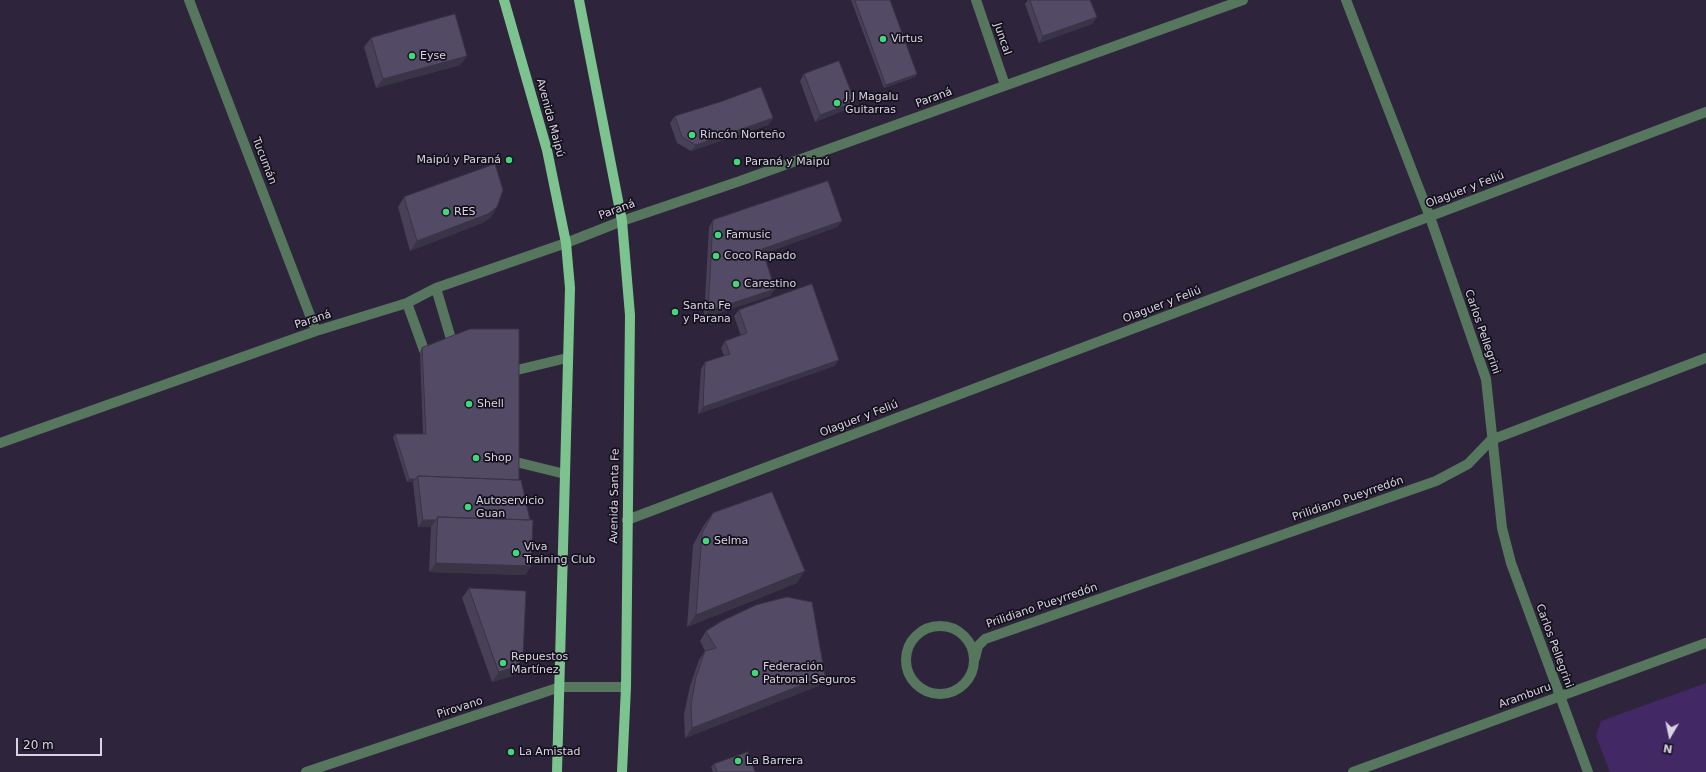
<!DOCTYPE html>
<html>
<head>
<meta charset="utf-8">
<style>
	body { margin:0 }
	#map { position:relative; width:1706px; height:772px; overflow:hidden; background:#2e253d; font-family:"DejaVu Sans",sans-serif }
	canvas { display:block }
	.north { position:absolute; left:1650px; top:716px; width:40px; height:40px; -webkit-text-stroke:3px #15111c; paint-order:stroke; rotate:189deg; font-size:11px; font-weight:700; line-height:16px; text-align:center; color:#d9d4e4 }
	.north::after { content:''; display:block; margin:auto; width:14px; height:18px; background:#d9d4e4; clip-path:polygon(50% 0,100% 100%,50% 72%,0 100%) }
	.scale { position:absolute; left:16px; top:738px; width:86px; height:18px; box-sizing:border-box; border:2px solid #d9d4e4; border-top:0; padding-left:5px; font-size:12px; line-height:14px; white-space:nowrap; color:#d9d4e4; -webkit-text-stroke:3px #15111c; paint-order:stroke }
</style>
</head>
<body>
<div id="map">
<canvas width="1706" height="772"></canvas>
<div class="north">N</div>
<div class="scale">20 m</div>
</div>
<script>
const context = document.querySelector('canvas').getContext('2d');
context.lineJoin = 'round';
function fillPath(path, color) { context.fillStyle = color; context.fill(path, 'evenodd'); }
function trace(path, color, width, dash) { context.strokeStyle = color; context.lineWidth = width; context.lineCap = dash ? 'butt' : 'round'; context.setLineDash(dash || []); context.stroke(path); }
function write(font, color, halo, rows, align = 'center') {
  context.font = font + ' "DejaVu Sans",sans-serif'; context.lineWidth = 3.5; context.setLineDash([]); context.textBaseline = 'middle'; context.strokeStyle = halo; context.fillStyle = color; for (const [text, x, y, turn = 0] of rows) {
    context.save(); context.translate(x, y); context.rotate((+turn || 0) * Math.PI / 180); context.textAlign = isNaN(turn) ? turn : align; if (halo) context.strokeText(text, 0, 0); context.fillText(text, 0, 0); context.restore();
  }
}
const green = new Path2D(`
	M1706,683V772H1610L1596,736L1601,721Z`);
const minor = new Path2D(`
	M189,0L316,331
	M976,0L1005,85
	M1346,0L1430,217L1486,379L1502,528L1511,563L1588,772
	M436,288L451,339
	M407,303L424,350
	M517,370L567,358
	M0,443L316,331L407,303L436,288L566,243L622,221L740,181L1243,0
	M516,462L565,474
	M627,520L1706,112
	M906 660a34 34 0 1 1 68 0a34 34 0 1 1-68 0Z
	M975,658L978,646L985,639L1436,481L1468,464L1491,440L1706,358
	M306,772L560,687H626
	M1353,772L1706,643`);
const major = new Path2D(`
	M504,0L547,150L566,243L570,288L557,772
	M579,0L622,221L630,315L626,687L622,772`);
const wall = new Path2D(`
	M851,0H890L917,74L915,77L884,88Z
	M1028,0H1090L1097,17L1092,24L1039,43L1025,4Z
	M371,38L467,56L460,65L376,88L364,47Z
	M804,74L855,102L850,108L815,122L800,81Z
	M675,116L773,118L768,125L691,151L677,143L670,123Z
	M404,197L491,217L482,223L410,251L398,207Z
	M713,220L842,221L837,227L763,254L775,289L770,296L704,318L709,227Z
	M739,310L839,360L834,366L698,414L701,369L705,362L724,356L721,348L725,341L741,336L734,316Z
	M422,348L519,480L531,566L525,575L429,572L431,527H418L413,482H407L393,437L395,434H423L420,352Z
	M713,513L797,583L687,627L693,545L704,525Z
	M469,588L518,666L512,676L492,682L462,598Z
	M706,631L825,676L818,686L685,738L684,714L690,686L699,660L705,651L700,641Z
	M714,764L755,772H713L711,767Z`);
const shadedWall = new Path2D(`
	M1097,17L1092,24L1039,43L1043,36Z
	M467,56L460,65L376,88L383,79Z
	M917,74L915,77L884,88L886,85Z
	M855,102L850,108L815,122L820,115Z
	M773,118L768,125L691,151L696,145Z
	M497,207L491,217L482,223L410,251L417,241Z
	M842,221L837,227L757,256L762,249Z
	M775,289L770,296L704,318L708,311Z
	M839,360L834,366L698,414L703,407Z
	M409,479H415L413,482H407Z
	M423,520H436L431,527H418Z
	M436,563L531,566L525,575L429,572Z
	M805,571L797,583L687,627L696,615Z
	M518,666L512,676L492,682L499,672Z
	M825,676L818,686L685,738L692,728Z`);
const building = new Path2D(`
	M855,0H890L917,74L886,85Z
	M1030,0H1090L1097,17L1043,36Z
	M455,14L467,56L383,79L371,38Z
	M839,61L855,102L820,115L804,74Z
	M761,87L773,118L696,145L682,137L675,116L723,101Z
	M495,164L503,190L497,207L488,214L417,241L404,197Z
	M828,181L842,221L762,249L775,289L708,311L713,220Z
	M812,284L839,360L703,407L705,362L730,354L725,341L747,333L739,310Z
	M470,329H519V480L418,476L415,479H409L395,434H426L422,348Z
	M418,476L521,480L530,520L438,517L436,520H423Z
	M772,492L805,571L696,615L702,533L713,513Z
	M438,517L533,520L531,566L436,563Z
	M469,588L526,591L523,655L518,666L499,672Z
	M787,597L812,602L825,676L692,728L691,704L696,677L705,651L716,648L706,631L722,621L756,605Z
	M748,752L755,772H717L714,764Z`);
const markers = [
	[883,39,4,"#44d77a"],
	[412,56,4,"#44d77a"],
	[837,103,4,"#44d77a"],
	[692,135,4,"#44d77a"],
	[509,160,4,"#44d77a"],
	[737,162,4,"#44d77a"],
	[446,212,4,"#44d77a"],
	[718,235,4,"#44d77a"],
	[716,256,4,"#44d77a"],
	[736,284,4,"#44d77a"],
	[675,312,4,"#44d77a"],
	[469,404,4,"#44d77a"],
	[476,458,4,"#44d77a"],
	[468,507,4,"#44d77a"],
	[706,541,4,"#44d77a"],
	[516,553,4,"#44d77a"],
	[503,663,4,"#44d77a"],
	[755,673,4,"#44d77a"],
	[511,752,4,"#44d77a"],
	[738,761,4,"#44d77a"]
];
const poiNames = [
	["Virtus",891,39],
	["Eyse",420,56],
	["J J Magalu",845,97],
	["Guitarras",845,110],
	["Rincón Norteño",700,135],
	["Maipú y Paraná",501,160,"right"],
	["Paraná y Maipú",745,162],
	["RES",454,212],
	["Famusic",726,235],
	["Coco Rapado",724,256],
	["Carestino",744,284],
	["Santa Fe",683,306],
	["y Parana",683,319],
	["Shell",477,404],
	["Shop",484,458],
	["Autoservicio",476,501],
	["Guan",476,514],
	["Selma",714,541],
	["Viva",524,547],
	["Training Club",524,560],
	["Repuestos",511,657],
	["Martínez",511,670],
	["Federación",763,667],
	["Patronal Seguros",763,680],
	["La Amistad",519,752],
	["La Barrera",746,761]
];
const streetNames = [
	["Juncal",1002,39,71],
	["Paraná",934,98,-20],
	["Avenida Maipú",550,118,75],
	["Tucumán",264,161,69],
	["Olaguer y Feliú",1465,190,-21],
	["Paraná",617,210,-20],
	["Olaguer y Feliú",1162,305,-21],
	["Paraná",313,320,-18],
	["Carlos Pellegrini",1482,332,71],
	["Olaguer y Feliú",859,419,-21],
	["Avenida Santa Fe",615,496,-89],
	["Prilidiano Pueyrredón",1348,499,-19],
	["Prilidiano Pueyrredón",1042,606,-19],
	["Carlos Pellegrini",1554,646,70],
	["Aramburu",1525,696,-20],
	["Pirovano",460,708,-18]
];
fillPath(green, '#422865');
trace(minor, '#56775e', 10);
trace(major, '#7dc38f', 10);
fillPath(wall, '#474057');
fillPath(shadedWall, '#3a3447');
fillPath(building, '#534a65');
trace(building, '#3a3447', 1);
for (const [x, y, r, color] of markers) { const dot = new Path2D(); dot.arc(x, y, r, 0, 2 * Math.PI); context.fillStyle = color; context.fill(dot); trace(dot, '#15111c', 1.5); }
write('11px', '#d9d4e4', '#15111c', poiNames, 'left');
write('11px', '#d9d4e4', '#15111c', streetNames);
</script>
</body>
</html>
